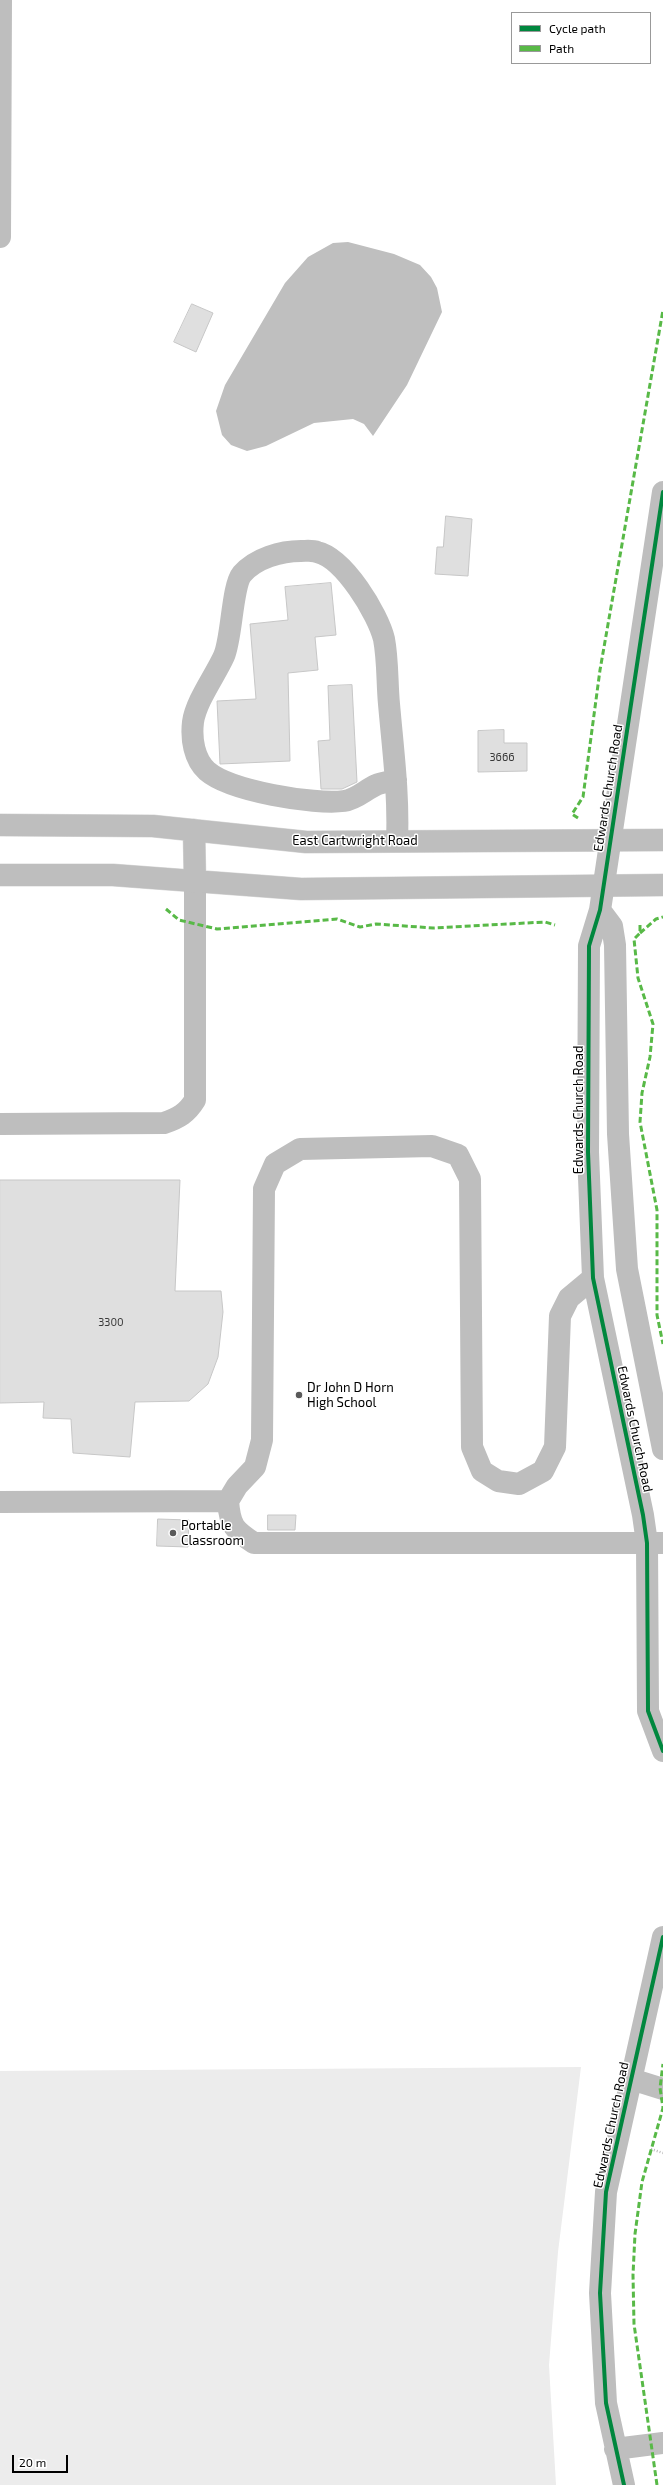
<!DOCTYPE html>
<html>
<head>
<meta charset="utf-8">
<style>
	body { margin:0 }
	#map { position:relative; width:663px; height:2485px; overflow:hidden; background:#fff; font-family:"Exo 2",sans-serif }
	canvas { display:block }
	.legend { position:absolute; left:511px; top:12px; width:140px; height:52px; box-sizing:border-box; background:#fff; border:1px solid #999; margin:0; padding:5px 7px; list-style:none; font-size:12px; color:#000 }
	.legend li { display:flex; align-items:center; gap:8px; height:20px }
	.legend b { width:20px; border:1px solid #999 }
	.scale { position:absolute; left:12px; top:2455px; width:56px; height:18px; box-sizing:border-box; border:2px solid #000; border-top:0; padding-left:5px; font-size:12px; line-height:14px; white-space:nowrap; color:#000; -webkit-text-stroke:3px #fff; paint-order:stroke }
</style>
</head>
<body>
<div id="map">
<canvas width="663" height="2485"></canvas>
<ul class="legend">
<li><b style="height:5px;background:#00873e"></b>Cycle path</li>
<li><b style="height:5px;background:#58b947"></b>Path</li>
</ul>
<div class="scale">20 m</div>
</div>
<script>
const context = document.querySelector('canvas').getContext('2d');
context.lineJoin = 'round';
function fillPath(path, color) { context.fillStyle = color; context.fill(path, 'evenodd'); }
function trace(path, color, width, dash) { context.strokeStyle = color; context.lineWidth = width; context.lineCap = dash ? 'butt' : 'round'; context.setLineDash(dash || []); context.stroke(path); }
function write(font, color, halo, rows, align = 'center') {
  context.font = font + ' "Exo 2",sans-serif'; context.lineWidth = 3; context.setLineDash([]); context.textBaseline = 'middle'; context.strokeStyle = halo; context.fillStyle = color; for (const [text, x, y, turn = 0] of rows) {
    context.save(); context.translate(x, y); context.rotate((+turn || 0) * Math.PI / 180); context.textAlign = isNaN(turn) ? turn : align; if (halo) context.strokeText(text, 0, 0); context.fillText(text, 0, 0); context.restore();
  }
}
const green = new Path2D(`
	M581,2067L558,2252L549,2365L556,2485H0V2071Z`);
const water = new Path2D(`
	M348,242L394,254L420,265L431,277L437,288L442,312L407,385L373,436L364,424L353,419L314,423L266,446L247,451L231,445L222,435L216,411L225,385L285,283L308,257L333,243Z`);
const building = new Path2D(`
	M192,304L213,313L196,352L174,342Z
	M446,516L472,519L468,576L435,574L437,547H443Z
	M331,583L336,635L315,637L318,670L288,673L290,761L220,764L217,701L256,699L250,624L288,620L285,587Z
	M352,685L357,782L342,789H321L318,741L330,740L328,686Z
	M504,730V743H527V771L478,772V731Z
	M0,1180H180L175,1291H221L223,1312L218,1357L208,1384L189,1401L135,1402L130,1457L73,1453L71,1419L43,1418L44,1402L0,1403Z
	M268,1515H296L295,1530H268Z
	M158,1519L189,1520L188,1547L157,1546Z`);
const path = new Path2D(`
	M651,2149L663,2153`);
const minor = new Path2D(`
	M0,237L1,0
	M663,492L600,910L589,946L588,1152L593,1278L643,1515L647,1543L648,1711L663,1751
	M396,780C389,782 382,782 376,785C365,790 357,799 344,801C314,805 230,791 207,771C194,759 191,739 193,722C196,701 215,676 224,656C232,638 232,586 242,574C256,558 281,551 301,551C306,551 312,550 317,552C344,558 378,614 384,639C388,660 387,683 389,704C393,750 399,795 397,841
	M600,910L612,926L615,945L618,1134L627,1269L663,1449
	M0,1124L164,1123C179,1118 187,1113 195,1100V882
	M228,1501C230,1526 234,1530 254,1543H663
	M0,1502L228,1501L237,1486L255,1467L262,1440L264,1189L275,1164L300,1149L432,1146L458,1155L470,1179L472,1447L482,1471L498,1481L519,1484L543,1471L555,1447L560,1316L569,1298L593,1278
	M631,2079L663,2089
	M615,2449L663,2443
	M624,2485L606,2403L600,2293L606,2192L663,1937`);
const major = new Path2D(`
	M0,825L153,826L306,842L663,840
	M194,830L195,882
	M0,875H113L301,889L663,885`);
const quiet = new Path2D(`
	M578,818L572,814L583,797L600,670L663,310
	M166,909L179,920L217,929L337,919L360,927L376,924L433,928L545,922L555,925
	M640,925V933L634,939L638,978L653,1024L650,1057L642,1093L640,1122L657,1210V1315L663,1344
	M640,933L656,919L663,917
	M657,2485L634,2324L633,2275L635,2234L642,2182L663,2108L660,2088L663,2064`);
const cycleway = new Path2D(`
	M663,492L600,910L589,946L588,1152L593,1278L643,1515L647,1543L648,1711L663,1751
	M624,2485L606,2403L600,2293L606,2192L663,1937`);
const markers = [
	[299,1395,4,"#595959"],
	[173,1533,4,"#595959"]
];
const numberNames = [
	["3666",502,757],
	["3300",111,1322]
];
const streetNames = [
	["Edwards Church Road",608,788,-81],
	["East Cartwright Road",355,841],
	["Edwards Church Road",579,1110,-90],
	["Edwards Church Road",635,1429,78],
	["Edwards Church Road",611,2125,-78]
];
const poiNames = [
	["Dr John D Horn",307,1388],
	["High School",307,1403],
	["Portable",181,1526],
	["Classroom",181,1541]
];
fillPath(green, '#ececec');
fillPath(water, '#bfbfbf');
fillPath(building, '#dfdfdf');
trace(building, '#c7c7c7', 1);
trace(major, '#dbdbdb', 23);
trace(path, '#b9b9b9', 2.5, [1, 2]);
trace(minor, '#bebebe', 22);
trace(major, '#bebebe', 22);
trace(quiet, '#58b947', 3, [6, 3]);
trace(cycleway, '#00873e', 4);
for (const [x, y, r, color] of markers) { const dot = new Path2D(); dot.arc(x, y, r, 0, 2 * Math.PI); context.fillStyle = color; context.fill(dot); trace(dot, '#fff', 1.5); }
write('11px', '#383838', null, numberNames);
write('13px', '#000', '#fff', streetNames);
write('13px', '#000', '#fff', poiNames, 'left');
</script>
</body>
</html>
